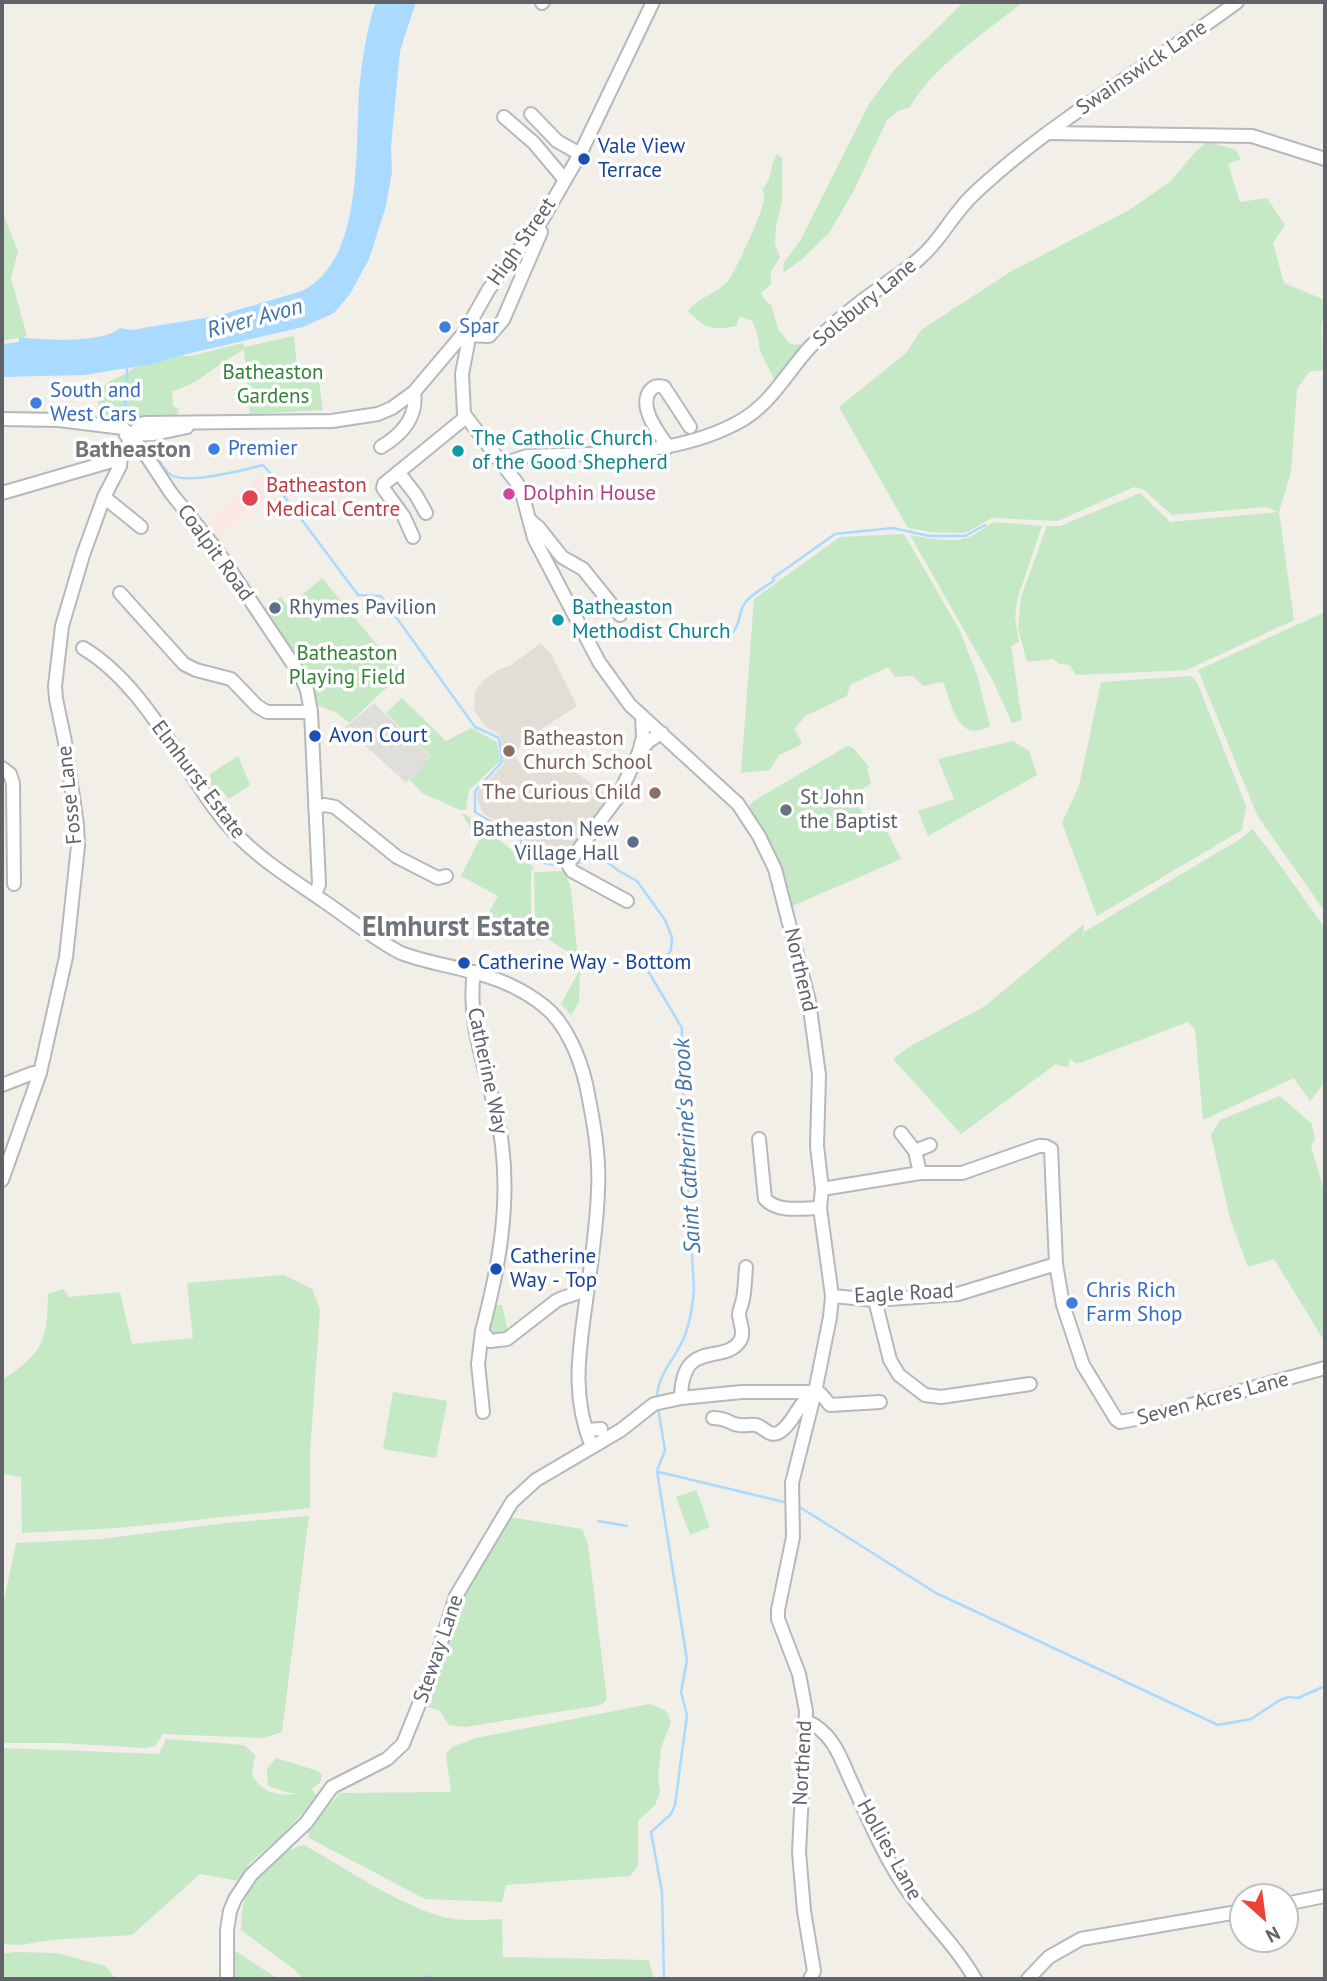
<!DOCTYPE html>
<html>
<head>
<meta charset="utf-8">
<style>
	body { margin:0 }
	#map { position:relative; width:1327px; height:1981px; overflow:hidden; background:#f1efe8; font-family:"PT Sans",sans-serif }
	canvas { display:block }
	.frame { position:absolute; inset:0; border:4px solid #5f6368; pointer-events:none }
	.north { position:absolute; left:1229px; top:1883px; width:70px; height:70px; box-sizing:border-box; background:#fff; border:2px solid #bfc1c3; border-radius:50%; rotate:152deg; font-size:19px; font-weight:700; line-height:28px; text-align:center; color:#5f6368 }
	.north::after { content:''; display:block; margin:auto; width:24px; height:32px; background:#ea4335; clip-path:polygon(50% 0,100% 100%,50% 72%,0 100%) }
</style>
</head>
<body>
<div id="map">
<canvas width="1327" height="1981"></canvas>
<div class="frame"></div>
<div class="north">N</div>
</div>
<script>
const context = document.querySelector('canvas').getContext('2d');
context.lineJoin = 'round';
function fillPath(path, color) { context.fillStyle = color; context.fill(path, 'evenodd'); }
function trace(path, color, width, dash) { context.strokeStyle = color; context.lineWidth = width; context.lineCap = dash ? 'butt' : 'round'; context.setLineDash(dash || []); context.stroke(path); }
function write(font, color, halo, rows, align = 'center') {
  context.font = font + ' "PT Sans",sans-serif'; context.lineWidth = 7; context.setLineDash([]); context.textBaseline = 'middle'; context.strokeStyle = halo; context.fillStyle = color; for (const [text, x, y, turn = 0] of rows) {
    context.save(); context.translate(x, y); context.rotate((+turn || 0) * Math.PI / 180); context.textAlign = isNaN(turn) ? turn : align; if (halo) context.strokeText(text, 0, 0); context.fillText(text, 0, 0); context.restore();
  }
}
const industrial = new Path2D(`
	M374,703L431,758L406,783L345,727Z`);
const education = new Path2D(`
	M541,643L551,654L577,706L523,741L514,756L528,774L567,766L614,800L568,860L548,855L483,813L478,803L477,792L504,764L500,735L486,727L474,710L475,692L482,682L496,671L511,665Z`);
const medical = new Path2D(`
	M266,471L279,487L215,541L201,525Z`);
const green = new Path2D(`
	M964,2H1023C986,32 933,66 910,107L898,111L887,120L854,190L829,233L801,260L783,273L784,262L800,241L869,104L894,70Z
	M1207,142L1235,149L1241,159L1228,164L1240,202L1267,198L1285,225L1273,243L1284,283L1325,300L1322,325L1323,370L1309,372L1297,389L1291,472L1279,512L1294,620L1187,670L1076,675L1069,665L1060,664L1053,659L1027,662L1018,629L1021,597L1047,526H1060L1140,493L1170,522L1278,512L1267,507L1172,515L1143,489L1134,487L1058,521L992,518L965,533L931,532L908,528L839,407L906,353L921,330L1010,272L1129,210L1171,181L1196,151Z
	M777,154L782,158V201L776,225L775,244L780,257L771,272V284L761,293L765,300L771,305L778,329L791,345L800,344L804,347L775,381L760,351L757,332L752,321L740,316L736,326C712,331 704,328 688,311C699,297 716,294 728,281C735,273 763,211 764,200C765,197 764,193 763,189C774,175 769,167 777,154Z
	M2,211L18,252L11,278L27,336L2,341Z
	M294,336L298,377L318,374L323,410L250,414L244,350C218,362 199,385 172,391L173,406L179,409L178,414L169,420H125L123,418L99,415C94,370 124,386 141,360L182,352L184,356H191L243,343L244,347Z
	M996,522L1042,526L1017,600L1015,618L1019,642L1011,646L1022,720L1012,723L994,683L910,535C927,538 949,543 967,538C978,535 985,524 996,522Z
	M904,534L959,629L977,675L990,726C957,744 953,706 943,682L923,686L913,676L895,677L888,667L850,685L847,696L805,716L794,730L801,740V745L779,755L770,770L741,773L754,599L840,537Z
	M322,578L401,674L349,723L336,712L317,705L311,690L314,687L336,709L315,687L261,611L281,597L288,607Z
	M1325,612V912L1257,815L1198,670Z
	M1191,676L1197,682L1246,806L1242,830L1097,916L1062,823L1079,786L1101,682Z
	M402,698L446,741L471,728L497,742L500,761L469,790L466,810H460L422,793L410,780L431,757L386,713Z
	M1013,741L1029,751L1037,775L928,836L918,811L954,799L938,759Z
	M847,746L853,748L869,767L867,770L871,783L854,795L871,832L885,827L901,859L790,907L748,810L752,802Z
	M238,756L250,785L229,799L222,791L211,787L210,774Z
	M465,814L534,867L531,871V917L541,939L539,941L488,914L498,896L461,876L479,840L462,815Z
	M1252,829L1270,851L1325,928V1082L1310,1101L1294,1078L1203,1120L1195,1029L1188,1022L1077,1064L1070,1059L1068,1068L1056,1064L961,1134L893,1059L909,1047L985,1006L1084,924L1082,942L1084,932L1242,838Z
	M565,871L571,889L578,959L545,937L535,917L534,872Z
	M580,969L579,1002L571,1015L561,1004Z
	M1280,1096L1312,1124L1315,1139L1311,1146L1325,1194V1342L1274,1259L1248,1267L1230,1218L1211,1135L1220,1120Z
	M284,1275L312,1289L320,1309L310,1453V1508L118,1528L22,1533L21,1477L2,1474V1380C43,1353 47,1342 48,1294L63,1289L69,1297L120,1292L132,1344L193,1338L187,1283Z
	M495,1305H502L508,1331L500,1336L494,1335L488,1329Z
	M393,1392L447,1401L436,1458L383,1449Z
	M696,1490L710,1527L690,1535L676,1497Z
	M309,1516L282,1732L264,1738L163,1734L155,1746L146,1748L61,1743H2V1610L16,1543L101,1539L226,1523Z
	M510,1517L582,1529L588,1544L607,1700L601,1705L465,1727L449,1725L440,1711L424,1706L467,1589Z
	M650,1704L666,1711L671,1722L661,1748L658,1779L660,1792L655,1805L638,1821V1866L630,1876L506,1885L502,1902L425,1899L309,1838L308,1831L340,1793L451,1792L446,1754L452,1747L476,1738Z
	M166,1739L244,1745L255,1755L252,1776C264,1794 279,1796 299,1794L286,1792L268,1786L267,1769L276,1758L318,1771L322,1775L320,1783L311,1789L318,1797L279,1838L251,1862L238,1881L200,1874L132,1935L50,1940L20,1945L2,1944V1748L159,1754Z
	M304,1845C346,1868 392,1901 437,1915C458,1922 480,1920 502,1919L503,1957L649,1960L654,1979H303L295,1970L241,1930C242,1921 241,1910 244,1902C254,1879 280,1849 304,1845Z
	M234,1950L278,1979H234Z
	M15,1952L57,1953L105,1966L116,1979H2V1954Z`);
const water = new Path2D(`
	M376,2H416L400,51L391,146L392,172L386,206L369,259L350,294L334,313L303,327L178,356L153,364L84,375L2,377V344L19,342V337C40,340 103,344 120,328L131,330L217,316L302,291C364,261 355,150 359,92C361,67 367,25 376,2Z`);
const stream = new Path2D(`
	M127,418C123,400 128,383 127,365
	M149,444C155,453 162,469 171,475C188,485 244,470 263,465L280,485L284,496L358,595L381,596L475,727L499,738L502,762L475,791V812L520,839C528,860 543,866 564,865
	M733,632C741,622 738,616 743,606C748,596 764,587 774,581L773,578L835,534L893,528L929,536H965L985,525
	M574,863L604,860L619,871L637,881L665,920L672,937L671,950L663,962L648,971L682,1028L681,1060L694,1290C692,1309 690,1326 681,1344C672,1362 657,1377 657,1398
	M658,1408L665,1450L657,1471L687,1660L681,1692L687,1715L675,1805L671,1814L651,1832L662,1892L664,1979
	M659,1472L788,1503
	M798,1506L936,1593L1218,1725L1251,1719L1280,1700L1288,1697L1298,1698L1325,1686
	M598,1521L627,1526
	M426,1976L437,1979`);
const minor = new Path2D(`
	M542,3L543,2
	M531,114L557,141L580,154
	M504,117L534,143L565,180
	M1050,133L1252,136L1325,159
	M464,333L468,343L462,374L464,414L517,483L522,493L534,538L599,662L630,705L738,804L759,836L775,869L809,1001L819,1075L817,1146L822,1189L820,1208L832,1296L830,1317L815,1392L792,1483L793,1537L778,1610V1619L799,1674L806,1711L799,1852L804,1911L814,1971L810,1979
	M467,335L489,336L503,320L541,232L538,227
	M2,419L59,420L123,428L144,452L171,493L216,549L301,676L307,690L311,712L319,884L315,895
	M126,435L154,434L187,427
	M381,447C401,435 418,417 414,392
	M668,447C659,433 639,409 649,392C653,386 657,385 664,387L690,427
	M505,467L509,462L527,456C597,453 671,457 735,424C771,406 785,374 811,346C832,324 859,302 884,285C897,275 911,267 922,256C938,242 948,223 962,207C971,195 985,184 996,174C1071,109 1158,61 1237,2
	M398,472L416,495L426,513
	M2,493L112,461L127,449L130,436L144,423L332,421L378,414L392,408L414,392L464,333L489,289L542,220L580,154L653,2
	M104,497L141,527
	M530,520L539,528L562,557L583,569L620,615
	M413,537L404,517L383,488L384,484L466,417
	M120,593L184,664L196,670L231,679L257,706L267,712H311
	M83,648C142,683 178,760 218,813C247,852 286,875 325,902C350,919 374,939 401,953C424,962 448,965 472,972C497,978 524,990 544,1006C566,1023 580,1058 586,1084C593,1118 600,1155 598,1190C597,1227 591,1264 586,1301C579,1353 571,1396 592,1447
	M642,716L643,737L639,752L649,741L662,733
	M2,768L10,774L13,783L14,884
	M315,807L325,805L335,807L397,857L438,878L446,876
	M627,901L572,871L569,866L570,861L618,797L639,752
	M474,972C465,1032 495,1087 502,1145C510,1208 498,1271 482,1331L490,1341L507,1339L556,1301C567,1295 578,1295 588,1287
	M2,1085L33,1073H40
	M901,1133L915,1151L920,1173
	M759,1139L765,1199C778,1213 802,1208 820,1208
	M915,1151L930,1145
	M2,1180L40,1073L66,957L78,846L77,825L65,742L56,699L55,686L62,626L83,555L104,497L120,466L121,455
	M822,1189L920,1173H962L1039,1146H1045L1051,1149L1056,1264L1063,1305L1083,1365L1116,1419L1120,1422L1147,1417L1325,1368
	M832,1296L875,1300L958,1294L1056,1264
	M875,1300L890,1360L899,1375L925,1395L941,1397L1030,1384
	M482,1331L478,1364L483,1412
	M815,1392L821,1394L830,1405L880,1402
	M681,1398C682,1337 723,1366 740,1341C745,1333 740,1323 739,1315C739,1309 742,1305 743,1299C745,1289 745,1277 746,1267
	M713,1418C729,1418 728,1424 739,1425C744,1426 751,1424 756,1425C766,1428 770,1439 781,1431C795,1421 797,1404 814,1392
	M586,1430L601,1429
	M806,1721C831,1731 840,1755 850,1779C868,1817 884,1859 910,1894C931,1923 957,1947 975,1979
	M1285,1904L1325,1896
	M227,1979V1930L230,1911L235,1899L251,1875L306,1823L332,1787L387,1759L403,1744L430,1677L456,1596L512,1502L536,1480L621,1430L654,1404L681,1398L742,1392H815
	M1028,1979L1049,1957L1081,1939L1243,1911`);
const markers = [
	[584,159,7,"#1a4fb4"],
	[445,327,7,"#3f7fe0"],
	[36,403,7,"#3f7fe0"],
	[214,449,7,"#3f7fe0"],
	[458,451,7,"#0f9aa8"],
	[509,494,7,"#d1479c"],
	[250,498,9,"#e0444e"],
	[275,608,7,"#5c6f8a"],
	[558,620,7,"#0f9aa8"],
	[315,736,7,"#1a4fb4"],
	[509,751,7,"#8d6e63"],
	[655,793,7,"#8d6e63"],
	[786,810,7,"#6b7280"],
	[633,842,7,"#5c6f8a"],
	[464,963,7,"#1a4fb4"],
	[496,1269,7,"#1a4fb4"],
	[1072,1303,7,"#3f7fe0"]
];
const streetNames = [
	["Swainswick Lane",1142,68,-34],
	["High Street",522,242,-55],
	["Solsbury Lane",865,303,-39],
	["Coalpit Road",215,553,54],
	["Elmhurst Estate",198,780,53],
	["Fosse Lane",70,795,-96],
	["Northend",800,970,77],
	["Catherine Way",487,1071,78],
	["Eagle Road",904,1294,-3],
	["Seven Acres Lane",1213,1399,-15],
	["Steway Lane",439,1649,-71],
	["Northend",803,1763,-87],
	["Hollies Lane",889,1850,61]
];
const transitNames = [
	["Vale View",598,147],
	["Terrace",598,171],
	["Avon Court",329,736],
	["Catherine Way - Bottom",478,963],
	["Catherine",510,1257],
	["Way - Top",510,1281]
];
const shopNames = [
	["Spar",459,327],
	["South and",50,391],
	["West Cars",50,415],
	["Premier",228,449],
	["Chris Rich",1086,1291],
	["Farm Shop",1086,1315]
];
const parkNames = [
	["Batheaston",273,373],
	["Gardens",273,397],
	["Batheaston",347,654],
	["Playing Field",347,678]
];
const cultureNames = [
	["The Catholic Church",472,439],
	["of the Good Shepherd",472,463],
	["Batheaston",572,608],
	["Methodist Church",572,632]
];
const healthNames = [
	["Batheaston",266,486],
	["Medical Centre",266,510]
];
const hotelNames = [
	["Dolphin House",523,494]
];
const serviceNames = [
	["Rhymes Pavilion",289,608],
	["Batheaston New",619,830,"right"],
	["Village Hall",619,854,"right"]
];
const educationNames = [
	["Batheaston",523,739],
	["Church School",523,763],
	["The Curious Child",641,793,"right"]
];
const worshipNames = [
	["St John",800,798],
	["the Baptist",800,822]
];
const waterNames = [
	["River Avon",255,319,-15],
	["Saint Catherine's Brook",688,1146,-93]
];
const quarterNames = [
	["Batheaston",133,450]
];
const districtNames = [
	["Elmhurst Estate",456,928]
];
fillPath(industrial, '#e0deda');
fillPath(education, '#e1ded6');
fillPath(medical, '#fce8e6');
fillPath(green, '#c5e8c5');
fillPath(water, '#aadaff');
trace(stream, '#aadaff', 2.5);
trace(minor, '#b5b8bc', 16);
trace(minor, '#fff', 12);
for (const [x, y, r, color] of markers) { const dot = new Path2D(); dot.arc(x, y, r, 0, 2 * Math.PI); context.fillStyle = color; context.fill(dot); trace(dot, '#fff', 2.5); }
write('21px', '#5f6368', '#fff', streetNames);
write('21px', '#164399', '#fff', transitNames, 'left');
write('21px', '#366cbe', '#fff', shopNames, 'left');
write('21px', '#348238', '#fff', parkNames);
write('21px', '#0d838f', '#fff', cultureNames, 'left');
write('21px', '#be3a42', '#fff', healthNames, 'left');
write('21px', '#b23c85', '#fff', hotelNames, 'left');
write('21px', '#4e5e75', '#fff', serviceNames, 'left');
write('21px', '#785e54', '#fff', educationNames, 'left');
write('21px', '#5b616d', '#fff', worshipNames, 'left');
write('italic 23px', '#4174aa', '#fff', waterNames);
write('bold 24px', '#70757a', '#fff', quarterNames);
write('bold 28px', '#70757a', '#fff', districtNames);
</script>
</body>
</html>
